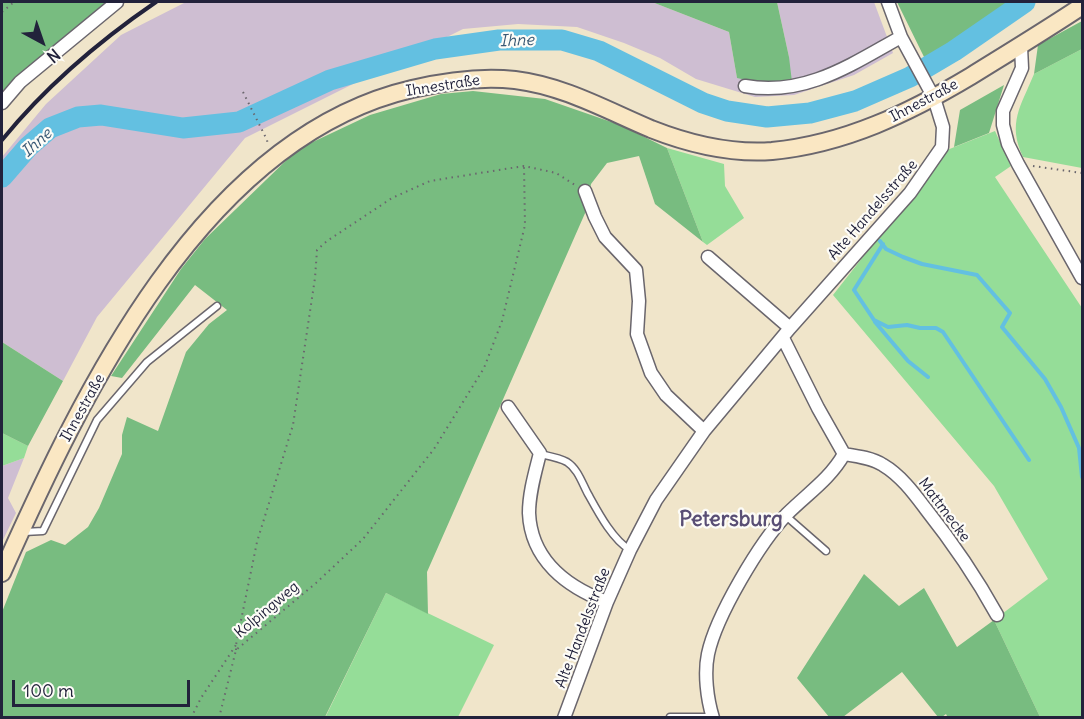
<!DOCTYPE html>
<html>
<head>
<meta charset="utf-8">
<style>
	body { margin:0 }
	#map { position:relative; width:1084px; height:719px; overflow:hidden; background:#f0e5ca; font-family:Delius,sans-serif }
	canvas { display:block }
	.frame { position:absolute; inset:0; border:3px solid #22223b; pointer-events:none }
	.north { position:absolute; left:12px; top:12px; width:60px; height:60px; -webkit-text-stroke:4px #fdfcf7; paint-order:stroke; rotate:140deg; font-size:16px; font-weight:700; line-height:24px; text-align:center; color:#22223b }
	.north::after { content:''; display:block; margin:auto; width:21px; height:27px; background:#22223b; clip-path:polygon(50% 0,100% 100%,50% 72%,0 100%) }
	.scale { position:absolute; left:12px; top:680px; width:178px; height:27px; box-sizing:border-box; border:3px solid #22223b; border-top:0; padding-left:8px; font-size:18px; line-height:21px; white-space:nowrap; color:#22223b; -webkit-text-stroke:4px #fdfcf7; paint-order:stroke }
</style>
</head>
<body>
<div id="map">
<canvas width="1084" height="719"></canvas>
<div class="frame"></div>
<div class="north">N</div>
<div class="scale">100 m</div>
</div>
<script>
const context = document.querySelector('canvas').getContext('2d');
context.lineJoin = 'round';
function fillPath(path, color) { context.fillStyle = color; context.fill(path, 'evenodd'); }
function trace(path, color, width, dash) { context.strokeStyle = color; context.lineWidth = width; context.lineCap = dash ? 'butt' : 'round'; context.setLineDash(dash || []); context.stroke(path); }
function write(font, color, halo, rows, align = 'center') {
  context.font = font + ' Delius,sans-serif'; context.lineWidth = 4.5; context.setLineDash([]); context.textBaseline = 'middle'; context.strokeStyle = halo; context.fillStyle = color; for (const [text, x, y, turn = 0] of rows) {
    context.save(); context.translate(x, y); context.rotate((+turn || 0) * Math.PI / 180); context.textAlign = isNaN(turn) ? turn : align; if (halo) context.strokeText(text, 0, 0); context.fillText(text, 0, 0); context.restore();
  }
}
const industrial = new Path2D(`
	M186,2H652L729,32L737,78L789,57L777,2H874L893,53L854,75L794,95L755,97L696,79L660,58L624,43L577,27L518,24L463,29L245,138L97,317L63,381L2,342V157L46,104L121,35Z
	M24,458L8,498L16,513L2,542V466Z`);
const green = new Path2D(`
	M1082,49V168L1023,157C1007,123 1021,106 1034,74Z
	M995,131L1011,166L995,177L1082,308V717H1040L994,620L1048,579L994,486L833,295L947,150Z
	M667,148L724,164L725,186L744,218L707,245L703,242Z
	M2,433L28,446L24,458L2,466Z
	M386,593L494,645L458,717L325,718Z`);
const forest = new Path2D(`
	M2,2H115L2,96Z
	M652,2H777L789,57L792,82L765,84L737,78L729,32Z
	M897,2H1014L925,59Z
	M1082,21V49L1034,74L1038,45Z
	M1004,85L989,133L954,147L960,110Z
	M473,91L545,99L620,125L667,148L703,242L655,204L639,156L607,163L591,184L586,211L427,572L428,614L386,593L325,717H2V612L26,552L51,540L65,545L88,527L99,508L122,454V435L127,417L158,431L186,352L209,324L227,310L195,285L122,378L111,376L181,269L205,239L298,149L370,115L441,94Z
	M2,342L63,381L28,446L2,433Z
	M864,574L899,606L924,588L957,647L994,620L1040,717L948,718L946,714L942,717H938L902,672L843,717H829L797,678Z`);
const stream = new Path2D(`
	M880,241L886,249L903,257L922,264L977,275L1010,313L1002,327L1045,379L1061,407L1079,448L1082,477
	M883,244L854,290L874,320L888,327L907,325L920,328H936L943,332L1029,460
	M875,322L908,361L928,377`);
const river = new Path2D(`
	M2,177L28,147L50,128L78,117L101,115L183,128L239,122L330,80L435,49L499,40H562L599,51L703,103L727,111L767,117L810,113L855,101L910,77L954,51L1025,2`);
const path = new Path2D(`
	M2,12L14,2
	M243,92L267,140L268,145
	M1033,166L1082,173
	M236,650V645L257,542L293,425L315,278L317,250L327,241L392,198L430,181L524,166L556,173L575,185
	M191,718L201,698L236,645
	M219,718L236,650L316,583L363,539L434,449L484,368L502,321L525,225L524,166`);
const lane = new Path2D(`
	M540,454C549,456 560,458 567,462C578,469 582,483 588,494C598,512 612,539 630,550
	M786,516L826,551
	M24,532L43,531L97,420L147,362L217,306
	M670,717H712`);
const street = new Path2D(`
	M1021,47L1022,68L1003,111V125L1008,144L1018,164L1082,278
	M745,86C805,97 852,64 901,37
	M2,103L20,82L117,2
	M585,191L595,217L605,237L636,270L639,301L637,334L651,373L666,395L704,431
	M708,257L790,328
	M508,407L540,453C535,473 529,493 529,513C531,560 567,587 607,602
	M844,454C857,456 872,458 883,465C900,475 913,492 925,508C952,542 976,577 997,615
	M564,718L607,602L630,550L656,500L704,431L790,328L910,193L942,147L943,127L934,98L901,37L888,2
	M713,718C707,699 704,673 708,654C716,616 760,542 787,514C807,494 830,479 844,454L818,408L783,338`);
const secondary = new Path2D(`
	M2,573C82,394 202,138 412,89C446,81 480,76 515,80C564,86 606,110 651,129C689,144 731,154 772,151C845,144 909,113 971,76C1008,53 1046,30 1082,6`);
const rail = new Path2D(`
	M2,140C46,86 99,41 156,2`);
const streetNames = [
	["Ihnestraße",443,86,-9],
	["Ihnestraße",924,101,-28],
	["Alte Handelsstraße",873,210,-49],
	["Ihnestraße",83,408,-61],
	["Mattmecke",944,510,53],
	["Kolpingweg",267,610,-40],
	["Alte Handelsstraße",583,628,-69]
];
const waterNames = [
	["Ihne",517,41,-2],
	["Ihne",37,143,-42]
];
const districtNames = [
	["Petersburg",731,520]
];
fillPath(industrial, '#cebed2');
fillPath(green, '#95dd98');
fillPath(forest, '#78bc80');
trace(stream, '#63c0e1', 4);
trace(river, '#63c0e1', 21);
trace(lane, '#6a666d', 9);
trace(street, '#6a666d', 15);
trace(secondary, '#6a666d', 20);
trace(path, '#6a666d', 2, [1.5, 4.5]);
trace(lane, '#fff', 6);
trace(street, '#fff', 12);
trace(secondary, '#fae7c3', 16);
trace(rail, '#22223b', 4);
write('15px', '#22223b', '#fdfcf7', streetNames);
write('italic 16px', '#395975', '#fdfcf7', waterNames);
write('bold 21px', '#594e74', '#fdfcf7', districtNames);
</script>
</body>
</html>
